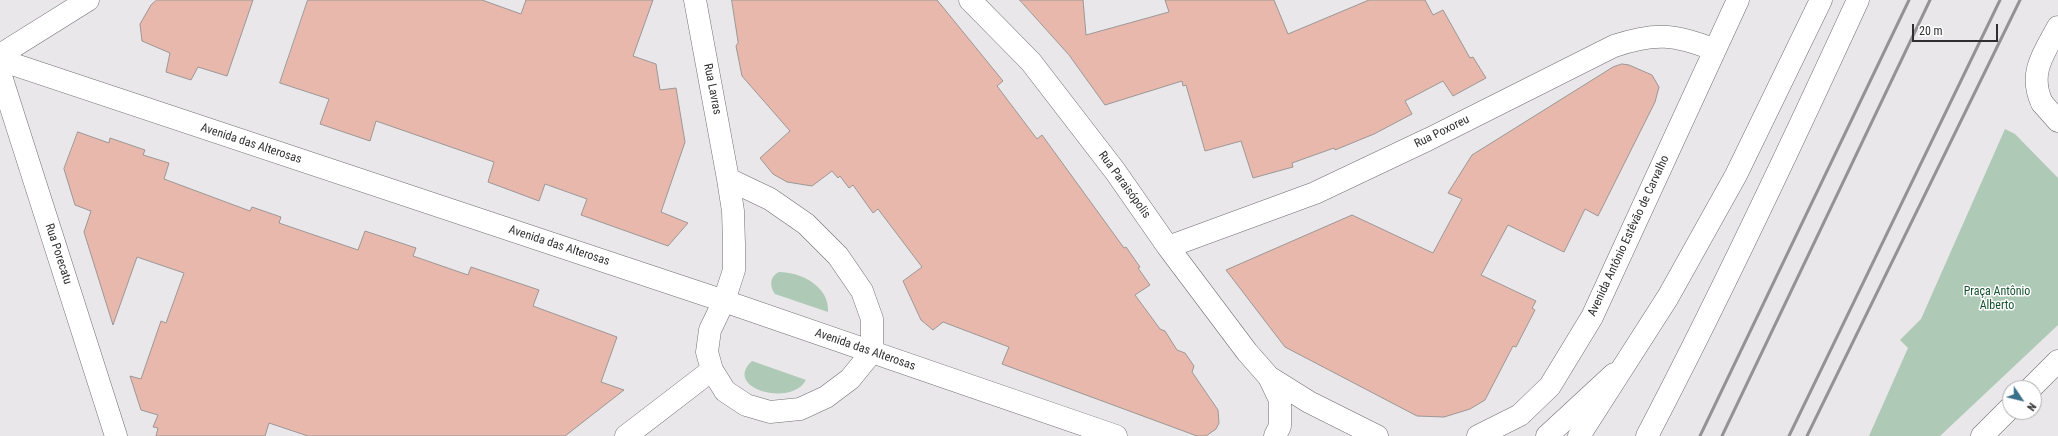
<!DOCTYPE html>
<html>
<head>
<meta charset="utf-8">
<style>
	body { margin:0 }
	#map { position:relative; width:2058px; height:436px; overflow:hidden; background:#e9e7ea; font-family:"Roboto Condensed",sans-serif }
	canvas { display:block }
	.north { position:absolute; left:2002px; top:380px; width:40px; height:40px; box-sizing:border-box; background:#fff; border:1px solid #acacac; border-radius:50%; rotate:125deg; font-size:11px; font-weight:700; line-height:16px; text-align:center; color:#302f30 }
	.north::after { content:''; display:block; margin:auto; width:14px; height:18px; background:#386f8a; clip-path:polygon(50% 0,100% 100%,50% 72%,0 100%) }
	.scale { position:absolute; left:1912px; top:24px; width:86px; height:18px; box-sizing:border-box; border:2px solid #302f30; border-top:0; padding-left:5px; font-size:12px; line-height:14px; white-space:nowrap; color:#302f30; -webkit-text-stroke:3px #fff; paint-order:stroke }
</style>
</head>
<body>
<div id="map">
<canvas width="2058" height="436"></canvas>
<div class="north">N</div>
<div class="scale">20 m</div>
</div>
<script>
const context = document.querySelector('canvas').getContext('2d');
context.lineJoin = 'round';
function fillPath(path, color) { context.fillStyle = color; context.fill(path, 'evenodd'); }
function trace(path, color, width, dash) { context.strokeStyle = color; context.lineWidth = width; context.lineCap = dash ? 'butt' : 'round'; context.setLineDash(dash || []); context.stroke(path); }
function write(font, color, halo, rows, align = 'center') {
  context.font = font + ' "Roboto Condensed",sans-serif'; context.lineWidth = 3; context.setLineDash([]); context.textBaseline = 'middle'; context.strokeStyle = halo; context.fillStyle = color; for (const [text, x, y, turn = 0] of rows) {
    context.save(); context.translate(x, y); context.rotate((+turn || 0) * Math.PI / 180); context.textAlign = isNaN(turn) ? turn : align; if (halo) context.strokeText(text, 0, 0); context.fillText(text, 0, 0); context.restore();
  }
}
const green = new Path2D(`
	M2005,129L2015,134L2058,178V325L1940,436H1869L1908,348L1900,340L1921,319Z
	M779,272C800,272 830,286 828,312L775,294C769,286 770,276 779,272Z
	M752,361L806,380C791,408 722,388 752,361Z`);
const building = new Path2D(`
	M157,0H253L227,76L198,67L191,80L166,72L170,53L142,41L140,24L151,5Z
	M308,0H482L521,14L526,0H653L633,56L656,64L660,90L676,88L685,142L661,212L688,223L668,246L581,215L587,199L545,184L539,201L488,182L494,162L376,121L370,141L320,124L329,99L280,83Z
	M732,0H937L1003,81L997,86L1037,139L1042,135L1124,248L1126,247L1140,267L1138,268L1150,285L1135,295L1160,329L1165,331L1177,350L1185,353L1194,366L1192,372L1218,410L1219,423L1216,429L1206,436H1197L1002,364L1009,347L943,322L933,330L921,320L903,281L922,267L878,209L873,213L853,185L849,188L840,176L838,178L832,171L812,186L787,182L773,174L760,158L790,131L742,76L736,46L738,43Z
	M1020,0H1083L1086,35L1169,12L1165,0H1274L1288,34L1369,0H1425L1433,15L1443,10L1470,58L1473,57L1486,78L1453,96L1443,81L1405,101L1412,114L1374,134L1335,150L1334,148L1292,163L1293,167L1253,178L1241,141L1205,151L1186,85L1183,86L1182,81L1105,105L1069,55Z
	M1622,64L1629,65L1652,75L1659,87L1655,102L1598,216L1585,209L1564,252L1508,225L1481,275L1536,301L1532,308L1535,310L1516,347L1513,346L1485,400L1470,409L1444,417L1417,416L1285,347L1226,270L1352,215L1433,253L1462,199L1448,193L1472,155L1613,67Z
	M78,132L109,143L110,138L145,150L143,155L169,163L164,179L250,211L252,207L281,217L279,223L358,250L365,231L416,248L413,256L468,275L471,267L539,290L533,306L617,337L601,382L624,390L565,436H308L269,423L265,436H156L158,428L153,427L158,415L141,410L130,376L141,379L161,321L166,323L184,273L137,257L113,325L84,232L91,211L75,205L64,169Z`);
const minor = new Path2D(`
	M695,0L728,179L733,211L734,244V270L724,301L710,330L707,352L712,370L725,391L746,405L770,412L800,409L826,397L850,379L872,352V319L862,291L838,256L806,224L770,199L728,179
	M970,0L1031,62L1115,171L1168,247L1247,352L1269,377L1280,400V426L1275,436
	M0,55L88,0
	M0,60L724,301L1116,436
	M0,73L116,436
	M2042,103C2028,73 2044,53 2058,27
	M1168,247L1315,193L1429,139L1614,46C1655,32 1675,34 1715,50
	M1269,377L1309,402L1377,436
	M626,436L712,370
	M1478,436L1520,415L1550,386L1592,317L1738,0
	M1547,436L1614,374`);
const tertiary = new Path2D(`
	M2042,103L2058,121
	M2031,388L2058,361
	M1982,436L2010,408`);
const trunk = new Path2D(`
	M1579,436L1668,297L1736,175L1821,0
	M1647,436C1722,293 1791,146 1858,0`);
const rail = new Path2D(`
	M1700,436L1909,0
	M1722,436L1930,0
	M1789,436L2000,0
	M1807,436L2020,0`);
const streetNames = [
	["Rua Lavras",712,89,79],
	["Rua Poxoreu",1442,132,-26],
	["Avenida das Alterosas",251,144,18],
	["Rua Paraisópolis",1124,185,54],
	["Avenida Antônio Estêvão de Carvalho",1629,236,-65],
	["Avenida das Alterosas",559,246,18],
	["Rua Porecatu",58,254,72],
	["Avenida das Alterosas",865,350,19]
];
const parkNames = [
	["Praça Antônio",1997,292],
	["Alberto",1997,306]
];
fillPath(green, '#aec9b5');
fillPath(building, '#e8b8ac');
trace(building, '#9b9796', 1);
trace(minor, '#706e71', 23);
trace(tertiary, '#706e71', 23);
trace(trunk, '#706e71', 23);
trace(minor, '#fff', 22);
trace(tertiary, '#fff', 22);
trace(trunk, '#fff', 22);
trace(rail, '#949295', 3);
write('12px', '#302f30', '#fff', streetNames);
write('12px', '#14532e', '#fff', parkNames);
</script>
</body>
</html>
